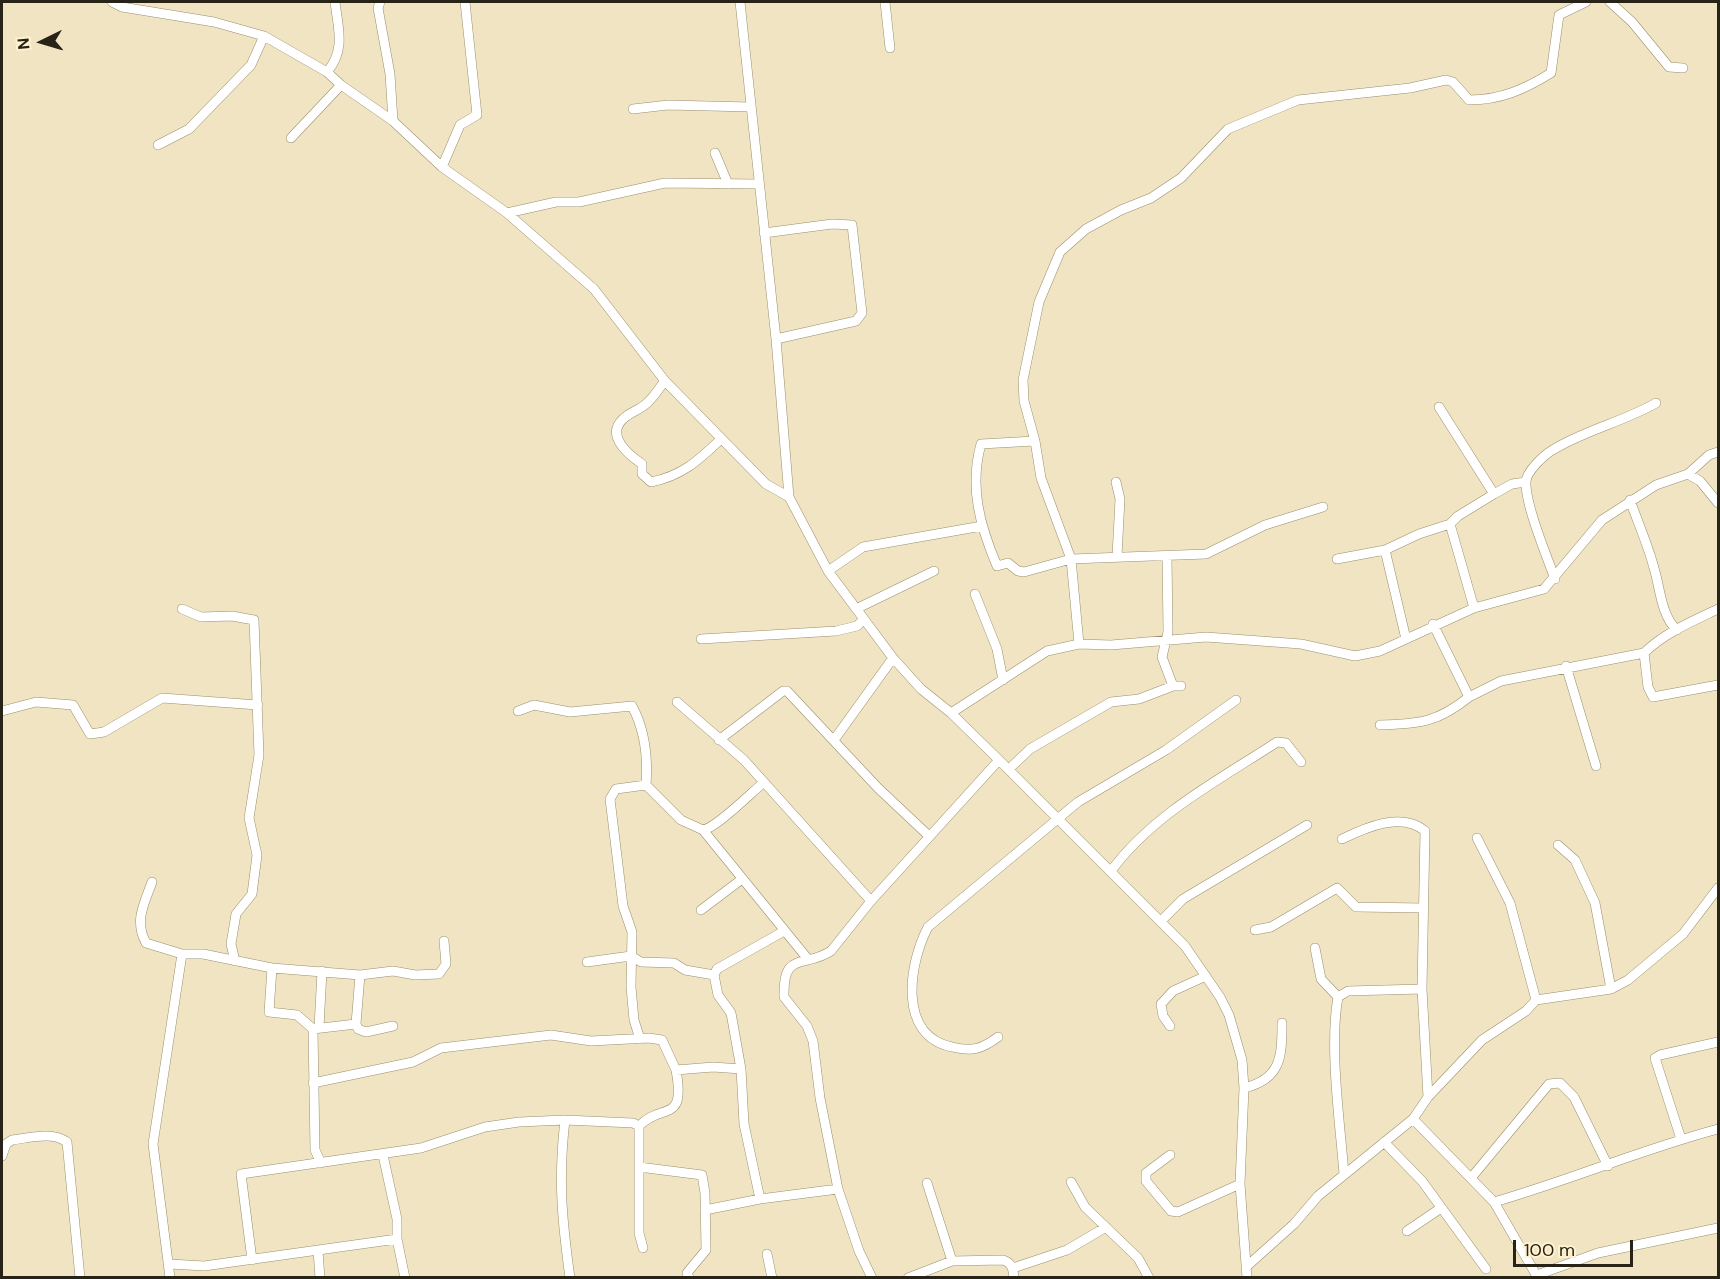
<!DOCTYPE html>
<html>
<head>
<meta charset="utf-8">
<style>
	body { margin:0 }
	#map { position:relative; width:1720px; height:1279px; overflow:hidden; background:#f1e4c2; font-family:"DM Sans",sans-serif }
	canvas { display:block }
	.frame { position:absolute; inset:0; border:3px solid #272316; pointer-events:none }
	.north { position:absolute; left:12px; top:12px; width:60px; height:60px; -webkit-text-stroke:4px #fff2cf; paint-order:stroke; rotate:265deg; font-size:16px; font-weight:700; line-height:24px; text-align:center; color:#272316 }
	.north::after { content:''; display:block; margin:auto; width:21px; height:27px; background:#272316; clip-path:polygon(50% 0,100% 100%,50% 72%,0 100%) }
	.scale { position:absolute; left:1513px; top:1240px; width:120px; height:27px; box-sizing:border-box; border:3px solid #272316; border-top:0; padding-left:8px; font-size:18px; line-height:21px; white-space:nowrap; color:#272316; -webkit-text-stroke:4px #fff2cf; paint-order:stroke }
</style>
</head>
<body>
<div id="map">
<canvas width="1720" height="1279"></canvas>
<div class="frame"></div>
<div class="north">N</div>
<div class="scale">100 m</div>
</div>
<script>
const context = document.querySelector('canvas').getContext('2d');
context.lineJoin = 'round';
function trace(path, color, width, dash) { context.strokeStyle = color; context.lineWidth = width; context.lineCap = dash ? 'butt' : 'round'; context.setLineDash(dash || []); context.stroke(path); }
const street = new Path2D(`
	M112,2L122,7L214,22L264,36L327,72L341,85L393,121L442,167L507,213L594,289L665,381L766,484L789,497
	M380,2L378,8L390,74L393,121
	M740,2L776,339L789,497L828,571L893,658L921,689L951,713L999,760L1185,946L1220,997L1229,1015L1242,1060L1244,1088L1240,1184L1247,1278
	M885,2L890,48
	M1610,2L1632,22L1669,67L1683,68
	M327,72C346,50 338,28 335,2
	M633,109L668,105L750,107
	M291,138L341,85
	M158,145L189,129L251,65L264,36
	M715,153L728,184
	M442,167L460,125L477,115L465,2
	M507,213L556,202H579L665,183L758,184
	M764,233L832,224L852,225L862,313L856,321L776,339
	M665,381C659,388 654,397 647,403C640,410 630,412 623,419C605,436 629,455 642,464V474L651,482C682,476 699,460 721,439
	M1439,407L1494,494
	M1035,441L981,444C969,487 980,526 997,566L1008,563L1018,571L1024,572L1071,559L1206,554L1265,525L1323,507
	M1688,474L1700,481L1718,503
	M1116,482L1120,499L1117,556
	M1630,500C1638,523 1648,545 1654,568C1660,587 1661,616 1677,630
	M1450,524L1474,608
	M1385,550L1406,639
	M1167,556L1168,632L1162,657L1173,686
	M1337,559L1385,550L1419,534L1450,524L1458,516L1494,494L1512,484L1526,482
	M828,571L863,547L982,526
	M1555,579C1547,557 1525,504 1526,482C1526,472 1543,456 1551,451C1582,431 1623,422 1656,403
	M975,594L997,649L1003,680
	M858,608L934,571
	M182,609L201,617L232,616L254,620L259,755L249,818L257,855L252,894L236,914L231,944L235,961
	M701,639L836,631L857,626L864,619
	M1079,644L1071,559L1041,478L1035,441L1024,401L1023,380L1039,302L1060,252L1086,229L1121,210L1151,198L1181,178L1228,129L1298,100L1410,88L1446,80L1453,82L1469,100C1501,100 1525,89 1551,73L1559,15L1586,2
	M1644,653L1648,687L1653,697L1718,685
	M1566,666L1596,766
	M1469,697L1501,681L1644,653C1664,633 1693,621 1718,609
	M677,702L744,760L871,901
	M2,711L36,702L73,705L90,734L104,732L162,698L258,705
	M518,711L534,705L570,712L632,706C645,730 648,758 646,785L681,820L703,830L807,958
	M951,713L1047,651L1079,644L1111,645L1206,637L1301,644L1355,656L1380,651L1474,608L1544,589L1602,520L1656,485L1688,474L1709,455L1718,452
	M1380,725C1420,724 1438,722 1469,697L1433,624
	M719,740L783,691H787L878,788L929,836
	M834,740L893,658
	M1009,769L1030,749L1111,702L1139,699L1173,686H1181
	M703,830C716,828 750,794 763,783
	M1477,838L1510,903L1536,1000
	M1342,839C1365,828 1401,811 1425,831L1422,989L1428,1097
	M1558,845L1575,860L1595,903L1611,989
	M1111,871C1153,814 1219,780 1277,742L1286,743L1301,762
	M152,882C144,904 134,921 146,943L182,954H203L272,968L360,975L393,971L415,975L439,974L446,964L444,941
	M701,910L742,879
	M1161,921L1183,899L1307,825
	M1255,930L1271,927L1337,888L1356,907L1424,908
	M1315,948L1321,979L1338,997
	M587,962L631,956L641,962L674,963L685,970L714,975
	M272,968L269,1012L297,1015L313,1029
	M360,975L356,1024L358,1029L366,1032L393,1026
	M1170,1026L1163,1016L1161,1004L1173,991L1206,976
	M319,1027L322,971
	M998,1037C982,1049 972,1052 952,1047C897,1036 909,963 928,927L1078,802L1166,750L1236,700
	M640,1039L634,1020L631,987L632,932L623,906L610,799L616,789L646,785
	M313,1083L413,1062L441,1048L551,1035L591,1041L649,1038L662,1040L676,1070L713,1067L741,1069
	M1244,1088C1281,1079 1282,1057 1282,1023
	M1413,1119L1494,1202L1538,1278
	M565,1120C558,1179 562,1220 570,1278
	M639,1126C662,1102 686,1125 676,1070
	M1681,1139L1655,1058L1660,1055L1718,1042
	M1384,1142L1422,1181L1486,1269
	M383,1155L397,1219V1239L405,1278
	M1170,1155L1146,1173V1181L1171,1211L1178,1212L1240,1184
	M2,1156L6,1144L12,1140C29,1138 52,1131 67,1142L80,1278
	M321,1163L315,1150L313,1029L356,1024
	M639,1167L702,1175L705,1193L706,1250L687,1273L689,1278
	M1344,1174C1340,1123 1329,1047 1338,997L1348,991L1422,989
	M1471,1178L1549,1084L1560,1083L1574,1097L1608,1166
	M1071,1182L1085,1207L1138,1258L1149,1278
	M927,1183L952,1261
	M760,1199L744,1124L741,1069L731,1013L718,995L714,975L717,969L784,931
	M1494,1202C1570,1180 1643,1149 1718,1129
	M705,1210L760,1199L838,1189
	M1407,1231L1441,1208
	M318,1251L320,1278
	M767,1254L772,1278
	M252,1260L241,1174L421,1148L485,1127L519,1122L565,1120L633,1123L639,1126V1233L643,1248
	M170,1264L204,1266L397,1239
	M1246,1267L1294,1224L1318,1196L1413,1119L1428,1097L1482,1040L1526,1011L1536,1000L1611,989L1628,980L1683,934L1718,888
	M1013,1268L1067,1250L1106,1227
	M1537,1275L1598,1253L1718,1228
	M170,1278L153,1144L182,954
	M872,1278L859,1251L838,1189L820,1098L813,1041L807,1026L784,997C783,950 803,969 831,951L871,901L999,760
	M908,1278L952,1261L1003,1260C1012,1263 1013,1268 1014,1278`);
trace(street, '#998e6e', 10);
trace(street, '#fff', 9);
</script>
</body>
</html>
